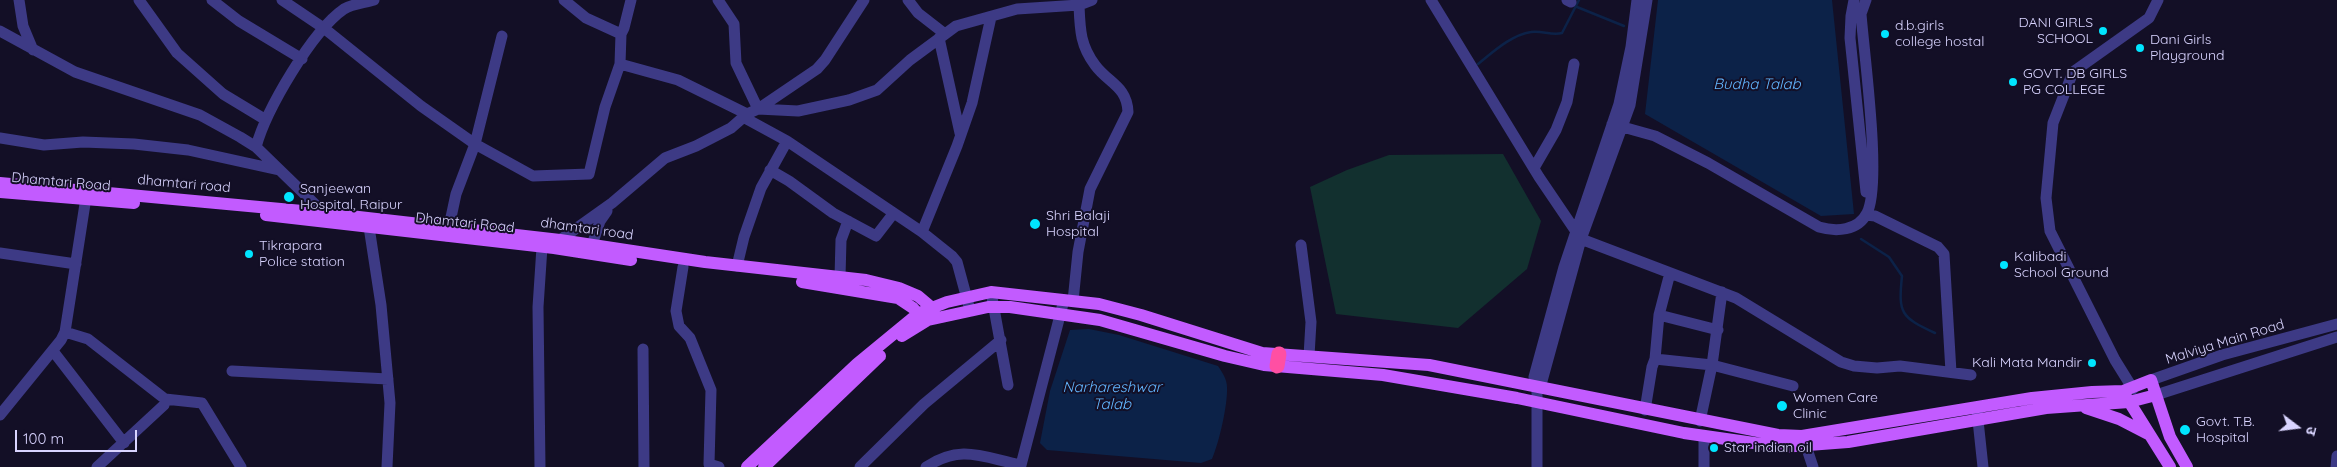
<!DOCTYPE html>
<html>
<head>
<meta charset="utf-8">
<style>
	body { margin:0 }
	#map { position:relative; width:2337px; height:467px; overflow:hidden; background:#130f26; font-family:Quicksand,"Noto Sans Devanagari",sans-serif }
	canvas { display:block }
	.north { position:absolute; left:2272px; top:402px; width:50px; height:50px; -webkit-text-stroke:4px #130f26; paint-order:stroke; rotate:105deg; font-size:14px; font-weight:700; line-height:20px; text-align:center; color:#d9d4ff }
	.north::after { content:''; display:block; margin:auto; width:18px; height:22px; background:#d9d4ff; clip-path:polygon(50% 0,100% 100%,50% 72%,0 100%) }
	.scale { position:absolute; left:15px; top:430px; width:122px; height:22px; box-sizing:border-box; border:2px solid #d9d4ff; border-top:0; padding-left:6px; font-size:15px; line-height:18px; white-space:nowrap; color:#d9d4ff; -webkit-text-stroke:4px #130f26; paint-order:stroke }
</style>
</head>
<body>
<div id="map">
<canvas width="2337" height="467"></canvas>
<div class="north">उ</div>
<div class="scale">100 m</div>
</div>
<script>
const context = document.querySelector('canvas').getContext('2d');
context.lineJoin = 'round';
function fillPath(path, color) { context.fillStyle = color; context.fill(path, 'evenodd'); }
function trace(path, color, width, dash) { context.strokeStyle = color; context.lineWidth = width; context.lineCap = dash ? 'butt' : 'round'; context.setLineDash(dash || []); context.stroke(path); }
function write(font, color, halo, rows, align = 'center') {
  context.font = font + ' Quicksand,sans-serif'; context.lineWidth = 4; context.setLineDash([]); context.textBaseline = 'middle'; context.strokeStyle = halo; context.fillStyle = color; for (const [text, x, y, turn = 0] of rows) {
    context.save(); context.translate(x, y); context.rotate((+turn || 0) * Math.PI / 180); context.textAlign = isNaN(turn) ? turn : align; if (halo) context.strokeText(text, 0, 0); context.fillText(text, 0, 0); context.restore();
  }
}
const green = new Path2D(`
	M1503,154L1541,221L1527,269L1458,328L1336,314L1310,187L1347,170L1389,155Z`);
const water = new Path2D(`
	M1658,0H1832L1854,214L1821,216L1645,114Z
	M1089,329L1119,335L1218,366C1222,372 1227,379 1227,387C1228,404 1219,443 1212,459L1201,463L1047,450L1040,443L1050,391L1070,330Z`);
const stream = new Path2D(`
	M1577,7L1624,26
	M1478,64C1493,52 1511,35 1531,32C1541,30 1552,36 1562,33L1579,0
	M1861,239L1889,257L1902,276C1898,314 1901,317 1935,333`);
const minor = new Path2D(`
	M19,0L23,26L33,50
	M139,0L177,53L223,94L266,120
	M212,0L239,21L302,59
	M282,0L325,29L421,106L475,144L533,176L589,174L605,107L620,64L621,34L624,28L631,0
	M564,0L586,18L621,34
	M718,0L734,24L736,63L758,109L817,69L825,60L864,0
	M908,0L918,13L945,34
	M1431,0L1539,177L1581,239L1736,298L1841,362L1854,366L1877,368L1900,366L1971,375
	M1567,0L1571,2
	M1854,0L1851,16L1850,38L1866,192
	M0,31L75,72L200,115L240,137L256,147L324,213L323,217
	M939,38L960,133
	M620,64L678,80L747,114
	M743,117L787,141L922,232L952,256L957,262L970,310
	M1612,124L1655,136L1708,163L1819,227C1836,232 1858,231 1867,213C1882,183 1864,54 1861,14L1866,0
	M0,138L44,145L83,142L134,144L188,150L279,170
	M256,147C266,110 312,31 344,9C352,4 365,3 374,0
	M1534,168L1556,130L1567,102L1574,64
	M770,170L789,181L833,213L876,236L893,214
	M1866,215L1875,216L1938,247L1944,254L1951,372
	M369,227L381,305L390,403L387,467
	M922,232L957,146L972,103L991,17
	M447,236L456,194L475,144L502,36
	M557,244L560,240L612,203L665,158L696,146L731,128L747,114L758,109L798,111L849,100L877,90L910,60L956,26L1017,9L1079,5L1092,0
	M592,245L600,221L607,211
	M1301,245L1311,322L1309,356
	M0,253L76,264
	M737,266L744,237L761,188L787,141
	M683,267L676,311L679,326L690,338L711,390L709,464L719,467
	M840,277L841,240L848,221
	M991,292L1008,385
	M1073,301L1078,252L1090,189L1128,112C1127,86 1108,83 1095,65C1080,45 1080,29 1079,5
	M1659,315L1718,330
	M65,332L88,339L165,399L202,403L241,467
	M643,349L644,467
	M53,351L124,443
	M1655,359L1712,365L1793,386
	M232,371L388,379
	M2151,380L2222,355L2337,324
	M1537,387L1542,381L1581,239L1630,105L1647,0
	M2133,389L2115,360L2050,231L2046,198L2053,123L2073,72L2149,18L2158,0
	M2156,395L2337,337
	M1645,410L1652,367L1655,359L1659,315L1670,273
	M1977,411L1983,467
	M0,415L61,340L65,332L87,191
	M1700,421L1712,365L1722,292
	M1704,436V467
	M1806,446L1813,467
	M97,467L164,405L165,399
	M540,467L538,307L542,247
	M860,467L924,404L1001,340
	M926,467C961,444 982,457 1021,465L1064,300
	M1537,467V387L1534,377L1564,267L1619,104L1631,47L1637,0
	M2336,467L2337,456`);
const major = new Path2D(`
	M0,183L324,213L560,240L705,262L866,280L899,288L918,296L931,307L934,313
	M0,192L134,203
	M266,215L554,248L631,260
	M802,282L898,298L913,308L922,319
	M902,336L928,320L988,307H1010L1100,320L1225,356L1264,365L1383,375L1517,398L1684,433L1782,447L1848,442L2046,408L2129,402L2156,395
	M2125,395L2170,467
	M2086,408L2119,419L2148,434
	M747,467L857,364L919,313L947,302L991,292L1099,304L1141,315L1262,353L1429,365L1778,435L1802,436L2032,398L2092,392L2123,391L2151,380L2170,437L2187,467
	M764,467L880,356`);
const highway = new Path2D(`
	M1277,366L1279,354`);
const markers = [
	[2103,31,5,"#00e5ff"],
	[1885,34,5,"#00e5ff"],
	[2140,48,5,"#00e5ff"],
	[2013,82,5,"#00e5ff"],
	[289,197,6,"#00e5ff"],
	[1035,224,6,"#00e5ff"],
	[249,254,5,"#00e5ff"],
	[2004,265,5,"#00e5ff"],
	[2092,363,5,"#00e5ff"],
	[1782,406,6,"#00e5ff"],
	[2185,430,6,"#00e5ff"],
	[1714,448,5,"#00e5ff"]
];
const poiNames = [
	["DANI GIRLS",2093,23,"right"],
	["SCHOOL",2093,39,"right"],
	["d.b.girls",1895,26],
	["college hostal",1895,42],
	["Dani Girls",2150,40],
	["Playground",2150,56],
	["GOVT. DB GIRLS",2023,74],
	["PG COLLEGE",2023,90],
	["Sanjeewan",300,189],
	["Hospital, Raipur",300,205],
	["Shri Balaji",1046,216],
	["Hospital",1046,232],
	["Tikrapara",259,246],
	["Police station",259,262],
	["Kalibadi",2014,257],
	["School Ground",2014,273],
	["Kali Mata Mandir",2082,363,"right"],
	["Women Care",1793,398],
	["Clinic",1793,414],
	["Govt. T.B.",2196,422],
	["Hospital",2196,438],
	["Star indian oil",1724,448]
];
const streetNames = [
	["Dhamtari Road",61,182,5],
	["dhamtari road",184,184,5],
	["Dhamtari Road",465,223,6],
	["dhamtari road",587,229,8],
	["Malviya Main Road",2225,342,-17]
];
const waterNames = [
	["Budha Talab",1757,84],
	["Narhareshwar",1112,387],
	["Talab",1112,404]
];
fillPath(green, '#12302f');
fillPath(water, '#0c2248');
trace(stream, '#0c2248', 2.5);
trace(minor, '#3d3a85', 11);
trace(major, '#c25bff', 12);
trace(highway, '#ff4fa3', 15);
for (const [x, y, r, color] of markers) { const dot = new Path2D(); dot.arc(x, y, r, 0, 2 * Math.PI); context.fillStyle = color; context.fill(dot); trace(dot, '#130f26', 2); }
write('14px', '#d9d4ff', '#130f26', poiNames, 'left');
write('14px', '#d9d4ff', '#130f26', streetNames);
write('italic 15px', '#62b6ff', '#130f26', waterNames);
</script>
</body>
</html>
